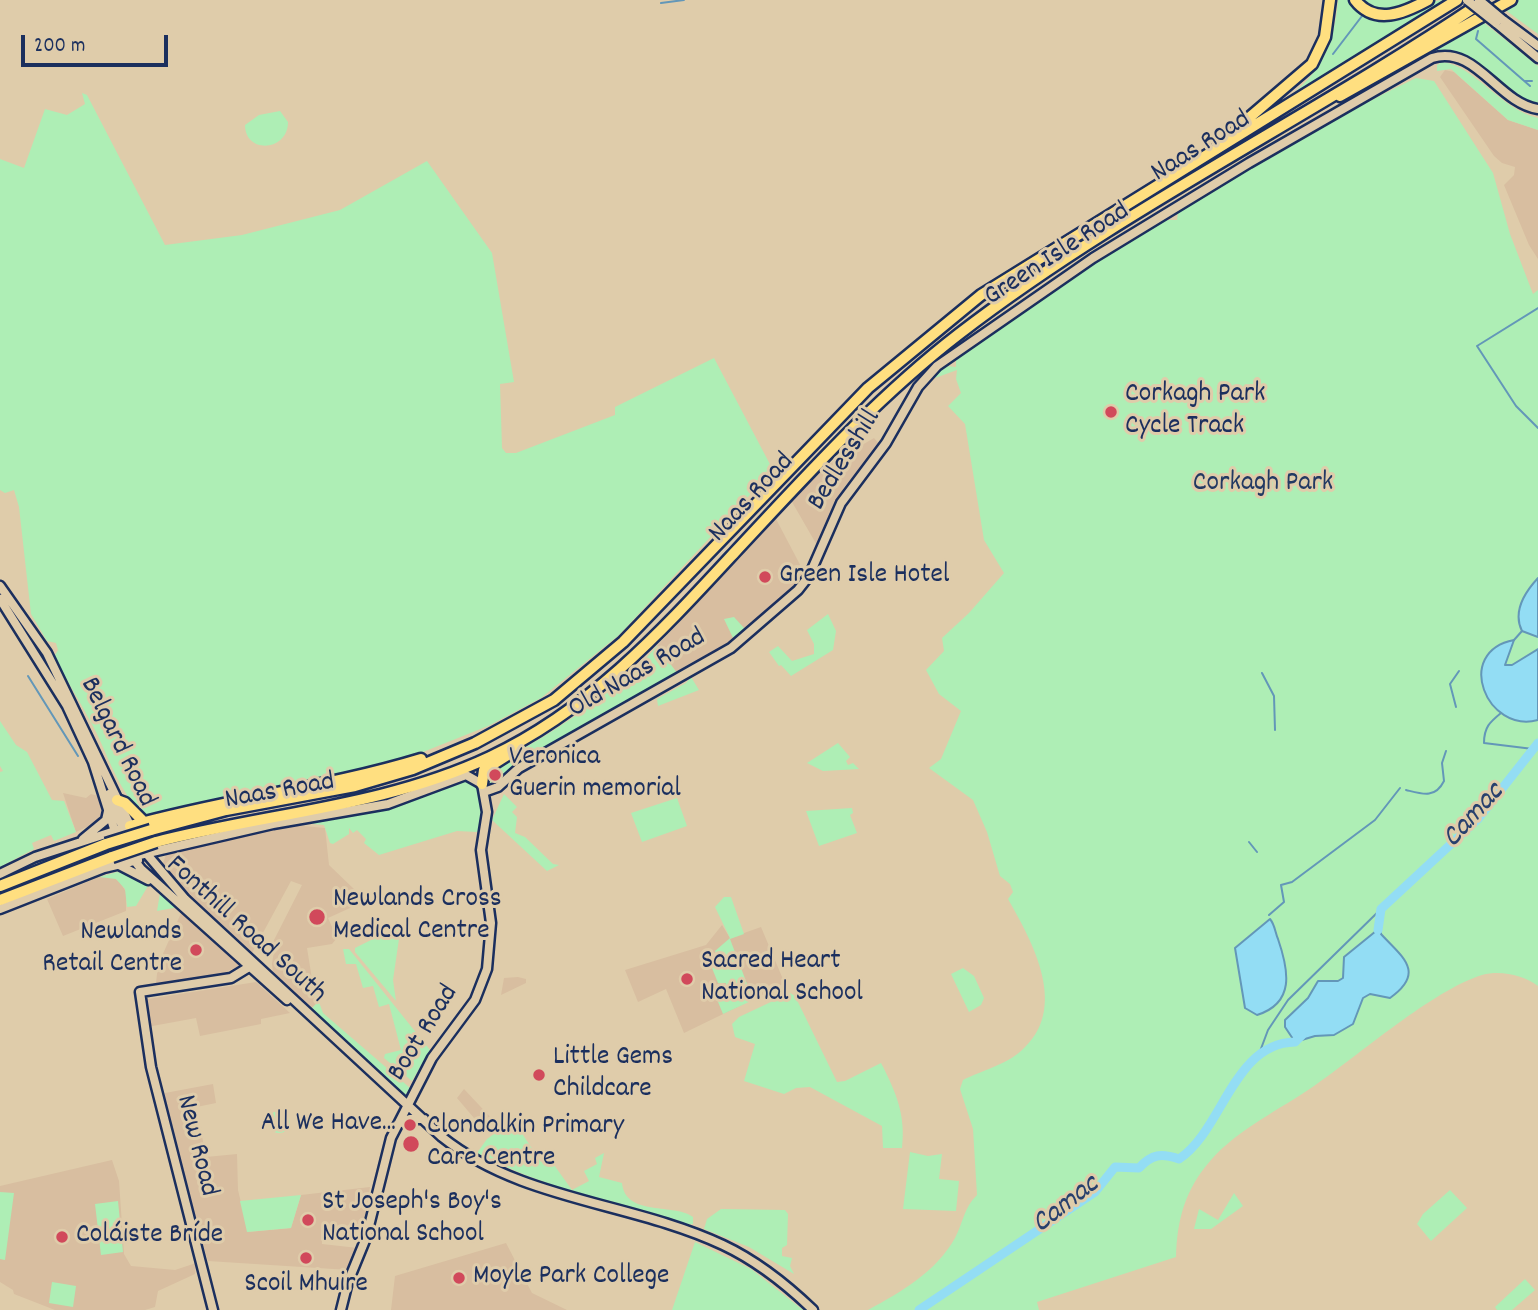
<!DOCTYPE html>
<html>
<head>
<meta charset="utf-8">
<style>
	body { margin:0 }
	#map { position:relative; width:1538px; height:1310px; overflow:hidden; background:#dfccaa; font-family:Dekko,sans-serif }
	canvas { display:block }
	.scale { position:absolute; left:21px; top:35px; width:147px; height:32px; box-sizing:border-box; border:4px solid #1b2f5e; border-top:0; padding-left:9px; font-size:21px; line-height:24px; white-space:nowrap; color:#1b2f5e; -webkit-text-stroke:5px #dfccaa; paint-order:stroke }
</style>
</head>
<body>
<div id="map">
<canvas width="1538" height="1310"></canvas>
<div class="scale">200 m</div>
</div>
<script>
const context = document.querySelector('canvas').getContext('2d');
context.lineJoin = 'round';
function fillPath(path, color) { context.fillStyle = color; context.fill(path, 'evenodd'); }
function trace(path, color, width, dash) { context.strokeStyle = color; context.lineWidth = width; context.lineCap = dash ? 'butt' : 'round'; context.setLineDash(dash || []); context.stroke(path); }
function write(font, color, halo, rows, align = 'center') {
  context.font = font + ' Dekko,sans-serif'; context.lineWidth = 6; context.setLineDash([]); context.textBaseline = 'middle'; context.strokeStyle = halo; context.fillStyle = color; for (const [text, x, y, turn = 0] of rows) {
    context.save(); context.translate(x, y); context.rotate((+turn || 0) * Math.PI / 180); context.textAlign = isNaN(turn) ? turn : align; if (halo) context.strokeText(text, 0, 0); context.fillText(text, 0, 0); context.restore();
  }
}
const built = new Path2D(`
	M1445,70L1454,72L1508,120L1538,130V259L1529,245L1504,185L1514,175L1515,167L1502,163L1494,156L1440,77Z
	M874,438L880,445L844,487L818,547L792,502L826,466Z
	M776,519L806,576L745,634L677,673L657,646Z
	M63,793L86,798L91,794L98,796L103,810L101,814L95,823L76,832Z
	M293,825L325,828L329,865L355,890L361,903L328,918L337,938L332,944L307,948L316,1004L311,1009L273,972L272,964L275,944L273,942L302,885L291,881L252,953L188,895L163,863L166,855L191,846Z
	M99,877H113L120,882L126,892V911L63,936L47,899Z
	M182,911L232,956L239,966L217,976L156,983L158,965Z
	M722,925L730,938L761,927L785,984L684,1033L666,989L638,1002L625,970L706,945Z
	M518,977L526,979V983L501,995L504,978Z
	M256,982L290,1013L261,1019V1024L200,1036L196,1018L147,1027L145,1001L148,999Z
	M213,1084L216,1103L182,1110V1114L189,1113L192,1131H201L206,1157L237,1154L238,1190L248,1232L291,1228L301,1195L370,1187L363,1232L322,1225V1244L358,1248L349,1270L208,1261L175,1153L164,1096L165,1093Z
	M464,1089L494,1121L485,1131L457,1098Z
	M112,1160L119,1181L124,1254L131,1266L175,1270L196,1263L195,1274L158,1291L155,1307L145,1310H55L14,1294L13,1290L0,1282V1186Z
	M506,1243L532,1293L567,1310H391L395,1276Z`);
const green = new Path2D(`
	M1338,0H1351C1388,48 1409,0 1445,0L1285,100C1322,72 1334,45 1338,0Z
	M1359,0H1422C1396,12 1385,17 1359,0Z
	M1518,0H1538V34L1504,9Z
	M1483,22L1538,66V104L1521,99L1460,53L1430,50Z
	M1442,62C1474,65 1500,109 1538,118V130L1508,120L1451,69L1437,71V65Z
	M1416,78L1434,81L1493,173L1510,234L1533,294L1538,290V986C1523,975 1501,970 1482,975C1433,990 1359,1055 1314,1086C1281,1109 1238,1129 1211,1160C1185,1189 1177,1220 1176,1257L1037,1302L1039,1310H868C901,1292 936,1272 955,1238C963,1223 964,1207 977,1195L973,1129L960,1089L963,1080C981,1071 1007,1064 1021,1051C1070,1009 1033,943 1008,899L1013,892L1010,884L1000,876L987,832L973,800L929,768L941,759L961,711L939,694L926,670L944,651L942,638L969,613L1004,573L984,540L965,424L948,406L961,393L956,379L957,370L935,378V375L946,366L956,367V357L1073,277L1165,220H1177L1178,213C1255,164 1334,117 1416,78Z
	M82,93L87,95L165,245L242,235L340,210L427,161L492,253L514,382L500,384L502,448L506,453H516L615,415V407L714,358L773,470L619,635L541,698L488,726L403,760L330,778L143,815C120,791 111,764 97,734C84,708 68,683 54,657L58,650L56,643L47,641L31,614L19,507L14,490L5,493L0,490V159L24,168L45,109L67,115L85,104Z
	M280,111L288,122C288,152 245,154 245,125L259,115Z
	M828,614L836,631L833,650L791,676L781,665L779,666L769,652L778,646L792,661L814,654V644L807,630Z
	M734,617L745,629L734,640L724,619Z
	M657,646L677,673L487,791L489,769C548,734 611,699 657,646Z
	M691,677L699,690L658,706L657,699L686,683Z
	M0,721L16,745L27,752L52,800L64,801L76,832L54,841L51,835L32,843L34,849L0,867V772L3,771L0,766Z
	M838,743L850,757L846,761L848,765L853,763L859,769L823,771L807,763Z
	M464,777L472,779C483,796 488,814 477,832L457,831L379,855L364,843L366,839L357,830L353,833L349,828V834L333,844L330,843L324,825L303,823L343,815Z
	M504,794L517,807L512,812L517,817L515,833L525,837L553,864L559,865L547,871L492,820Z
	M677,798L687,826L642,842L631,813Z
	M852,808L853,813L850,815L857,833L819,846L806,811Z
	M117,872L135,876L148,886L136,906L127,907L125,889L116,879L99,877Z
	M160,893L179,907L157,911Z
	M724,897H731L744,934L730,939L752,997L751,1001L723,1014L716,997L724,991L726,983H718L712,968L720,964L715,951L730,938L715,907Z
	M401,925L393,980L396,1001L355,952V948Z
	M343,949H349L430,1050L412,1081L384,1058L385,1054L401,1050L389,1004L379,1007L373,986L363,988L356,964H346Z
	M963,968L974,976L984,998L981,1005L969,1012L951,974Z
	M312,972L313,986L323,1013L410,1088L404,1097L311,1009L316,1004Z
	M790,993L795,996L837,1082L845,1081L881,1063C896,1092 906,1115 902,1148H883L882,1126L810,1087L796,1088L784,1094L744,1081L755,1044L735,1037L732,1024L739,1017Z
	M268 1122a11 11 0 1 1 22 0a11 11 0 1 1-22 0Z
	M513,1120L541,1162L549,1158L572,1190L589,1181L584,1171L597,1164L595,1158L604,1153L599,1177L622,1183C625,1217 676,1203 693,1217V1224L686,1225C617,1204 542,1187 477,1153L487,1139Z
	M910,1152L928,1156L942,1154L939,1179L959,1181L956,1211L903,1209Z
	M1450,1190L1467,1208L1431,1241L1417,1224L1423,1214Z
	M0,1192L14,1193L5,1260L0,1259Z
	M1234,1193L1243,1206L1211,1229H1194L1199,1209L1218,1220Z
	M301,1195L291,1228L247,1232L240,1201Z
	M118,1201L123,1252L101,1255L95,1204Z
	M721,1209L785,1210L788,1214L787,1245L782,1248V1256L792,1258L790,1266L794,1274L749,1247L704,1229L707,1219Z
	M695,1242L751,1269L803,1310H672Z
	M1525,1279L1535,1290L1512,1310H1497L1495,1307Z
	M52,1282L76,1286L73,1307L49,1303Z`);
const water = new Path2D(`
	M1538,578V637L1522,631C1512,611 1525,592 1538,578Z
	M1514,640L1505,665H1512L1538,649V720C1487,734 1453,652 1514,640Z
	M1270,919C1275,925 1275,932 1278,939C1289,971 1295,1003 1257,1015L1245,1008L1235,948Z
	M1381,919V934C1401,956 1427,972 1390,998L1370,994L1363,998L1353,1024L1334,1035L1315,1036L1295,1042L1285,1027V1020L1308,998L1318,981H1338L1343,978L1344,957L1376,931Z`);
const stream = new Path2D(`
	M661,3L684,0
	M1478,31L1476,39L1530,86
	M1333,54L1362,16
	M1525,81H1532
	M1538,308L1477,346L1516,406L1538,428
	M1514,640L1522,631
	M1262,673L1274,696L1275,730
	M28,676L78,756
	M1456,707L1450,684L1459,671
	M1501,713C1490,722 1484,727 1484,743L1533,749
	M1406,790C1422,794 1435,799 1444,781L1442,763L1446,751
	M1249,842L1257,852
	M1269,915L1284,902L1281,885L1292,882L1375,820L1400,788
	M1259,1054L1268,1030L1288,1000L1381,909`);
const river = new Path2D(`
	M1378,930L1381,909L1478,819L1538,743
	M919,1310L1095,1192L1115,1167L1139,1168C1152,1154 1161,1153 1179,1159C1223,1130 1233,1043 1295,1042L1302,1035`);
const secondary = new Path2D(`
	M1503,20L1538,46
	M1496,23L1538,58
	M0,586L47,653L140,846L185,899L442,1137C522,1201 632,1202 723,1245C757,1261 786,1284 813,1310
	M0,599L67,706L93,762L117,838L141,869L287,1000
	M484,792L498,787L519,768L731,648L798,590L809,576L841,503L886,443L918,387L937,366L1093,258L1249,163L1432,58C1475,44 1498,103 1538,109
	M109,794L133,853
	M83,839L106,820L108,811
	M127,854L135,856L273,824L388,804L466,775L482,784L487,812L481,850L491,923L487,969L475,1000L432,1058L391,1138L366,1238L348,1282L341,1310
	M119,865L148,880
	M0,874L35,857L130,826
	M0,909L104,868L138,860
	M398,1124L410,1119H424
	M213,1310L151,1067L140,992L231,978L249,967`);
const highway = new Path2D(`
	M1355,0C1375,26 1404,13 1428,0
	M1340,96L1511,0
	M1236,129L1312,64L1325,37L1330,0
	M482,784L484,770L517,749
	M117,800L125,803L144,822
	M130,826C226,799 326,788 421,759
	M151,830L226,810L355,786L413,769L475,743L554,700L623,642L868,388L981,295L1457,0
	M156,842C268,813 383,807 490,757C590,710 661,632 735,552C806,476 876,398 959,334C1121,209 1312,117 1482,2
	M0,886L106,844
	M0,900L112,857`);
const secondaryBridge = new Path2D(`
	M1467,0L1496,23
	M1479,0L1503,20`);
const highwayBridge = new Path2D(`
	M106,844L151,830
	M112,857L156,842`);
const markers = [
	[1111,412,7,"#d1495b"],
	[765,577,7,"#d1495b"],
	[495,775,7,"#d1495b"],
	[317,917,9,"#d1495b"],
	[196,950,7,"#d1495b"],
	[687,979,7,"#d1495b"],
	[539,1075,7,"#d1495b"],
	[410,1125,7,"#d1495b"],
	[411,1144,9,"#d1495b"],
	[308,1220,7,"#d1495b"],
	[62,1237,7,"#d1495b"],
	[306,1258,7,"#d1495b"],
	[459,1278,7,"#d1495b"]
];
const streetNames = [
	["Naas Road",1202,148,-32],
	["Green Isle Road",1058,256,-33],
	["Bedlesshill",846,461,-58],
	["Naas Road",753,499,-47],
	["Old Naas Road",638,675,-30],
	["Belgard Road",116,743,64],
	["Naas Road",280,793,-10],
	["Fonthill Road South",245,931,42],
	["Boot Road",425,1034,-58],
	["New Road",195,1146,76]
];
const poiNames = [
	["Corkagh Park",1125,396],
	["Cycle Track",1125,428],
	["Green Isle Hotel",779,577],
	["Veronica",509,759],
	["Guerin memorial",509,791],
	["Newlands Cross",333,901],
	["Medical Centre",333,933],
	["Newlands",182,934,"right"],
	["Retail Centre",182,966,"right"],
	["Sacred Heart",701,963],
	["National School",701,995],
	["Little Gems",553,1059],
	["Childcare",553,1091],
	["All We Have...",396,1125,"right"],
	["Clondalkin Primary",427,1128],
	["Care Centre",427,1160],
	["St Joseph's Boy's",322,1204],
	["National School",322,1236],
	["Coláiste Bríde",76,1237],
	["Moyle Park College",473,1278],
	["Scoil Mhuire",306,1286,"center"]
];
const parkNames = [
	["Corkagh Park",1263,485]
];
const waterNames = [
	["Camac",1475,817,-48],
	["Camac",1067,1206,-38]
];
fillPath(built, '#d8bea0');
fillPath(green, '#aeeeb5');
fillPath(water, '#93ddf4');
trace(water, '#6397b8', 2);
trace(stream, '#6397b8', 2);
trace(river, '#93ddf4', 9);
trace(secondary, '#1b2f5e', 13);
trace(highway, '#1b2f5e', 15);
trace(secondary, '#dfccaa', 8);
trace(highway, '#ffdf80', 10);
trace(secondaryBridge, '#1b2f5e', 13, []);
trace(highwayBridge, '#1b2f5e', 15, []);
trace(secondaryBridge, '#dfccaa', 8);
trace(highwayBridge, '#ffdf80', 10);
for (const [x, y, r, color] of markers) { const dot = new Path2D(); dot.arc(x, y, r, 0, 2 * Math.PI); context.fillStyle = color; context.fill(dot); trace(dot, '#dfccaa', 2.5); }
write('28px', '#1b2f5e', '#dfccaa', streetNames);
write('28px', '#1b2f5e', '#dfccaa', poiNames, 'left');
write('28px', '#223962', '#dfccaa', parkNames);
write('italic 30px', '#27406d', '#dfccaa', waterNames);
</script>
</body>
</html>
